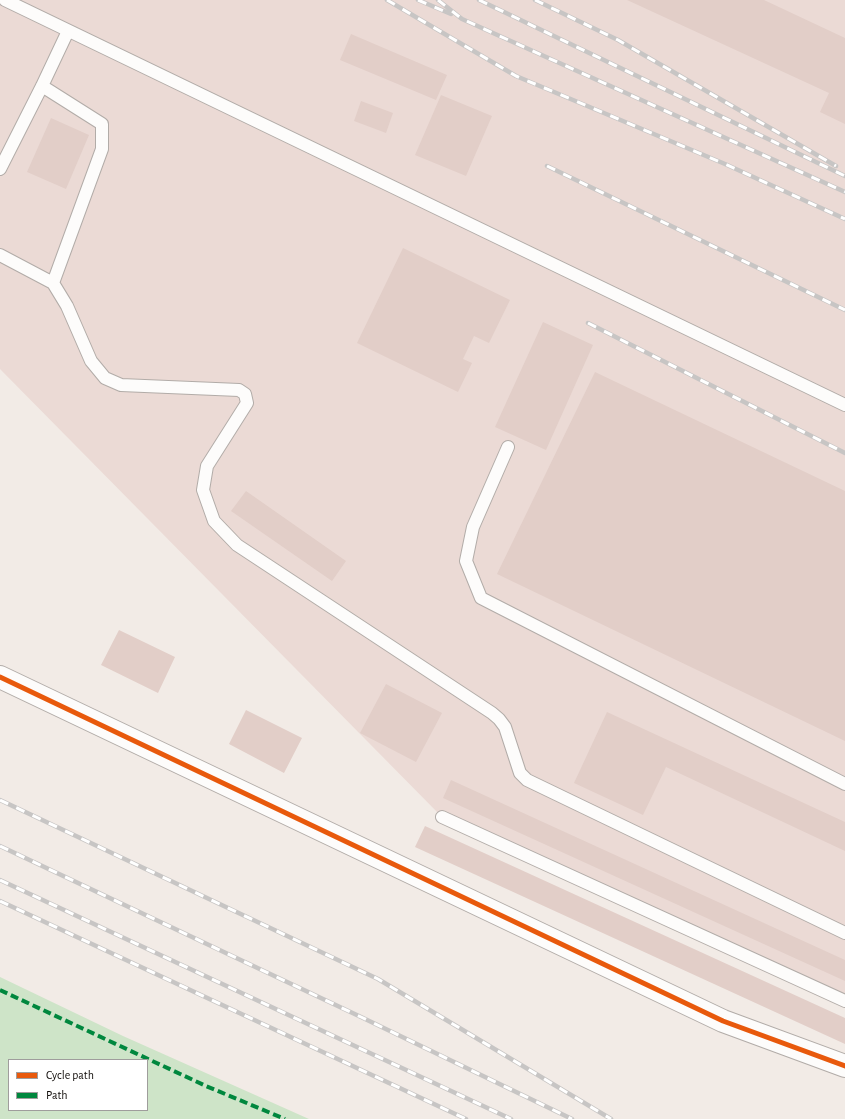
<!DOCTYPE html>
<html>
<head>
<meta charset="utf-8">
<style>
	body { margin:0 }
	#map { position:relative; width:845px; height:1119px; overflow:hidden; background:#f2ebe6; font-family:"Alegreya Sans",sans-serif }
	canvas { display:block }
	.legend { position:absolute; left:8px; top:1059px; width:140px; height:52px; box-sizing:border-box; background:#fff; border:1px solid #9f9d9c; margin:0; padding:5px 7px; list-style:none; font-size:12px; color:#0f0b08 }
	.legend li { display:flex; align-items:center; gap:8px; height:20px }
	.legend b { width:20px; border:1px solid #9f9d9c }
</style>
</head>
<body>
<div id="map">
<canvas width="845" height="1119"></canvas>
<ul class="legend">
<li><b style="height:5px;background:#e8590c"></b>Cycle path</li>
<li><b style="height:5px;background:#00873e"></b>Path</li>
</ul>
</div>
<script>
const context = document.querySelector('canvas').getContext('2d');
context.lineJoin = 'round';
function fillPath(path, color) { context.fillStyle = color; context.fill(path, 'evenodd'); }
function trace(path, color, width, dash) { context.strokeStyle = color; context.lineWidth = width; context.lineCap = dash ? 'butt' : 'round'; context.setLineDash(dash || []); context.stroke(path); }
const industrial = new Path2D(`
	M0,0H845V1003L442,817L0,369Z`);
const green = new Path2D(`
	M0,977L123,1036L309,1119H0ZM9,1060H147V1110H9Z`);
const building = new Path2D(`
	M627,0H764L845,38V124L820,112L829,93Z
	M351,34L447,75L436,100L340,60Z
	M441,95L492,116L466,176L415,155Z
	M361,101L393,113L386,133L354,121Z
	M51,118L89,135L66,189L27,172Z
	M403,248L510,300L489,343L474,336L463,359L472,363L458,392L357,343Z
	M543,322L593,345L546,450L495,427Z
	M595,372L845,491V741L497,574Z
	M246,491L346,561L332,581L231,511Z
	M119,630L175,657L158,693L101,665Z
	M386,684L442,713L416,762L360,733Z
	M246,710L302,738L284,773L229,744Z
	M607,712L845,822V851L666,767L643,815L574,783Z
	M451,780L845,960V981L443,798Z
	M425,826L845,1018V1044L415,847Z`);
const lane = new Path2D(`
	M5,0L845,405
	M42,86L102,124V149L53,283
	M0,169L42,86L68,31
	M0,255L53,283L67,306L91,361L105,378L121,385L239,390L245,394L247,403L207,466L203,490L214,521L237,545L492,713L499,719L505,727L520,773L527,780L845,933
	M508,447L473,527L466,561L481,598L845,784
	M442,817L845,1001`);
const street = new Path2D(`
	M0,677L723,1021L845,1066`);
const rail = new Path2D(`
	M387,0L516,76L725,164L845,219
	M418,0L451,14
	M438,0L462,19L845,192
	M479,0L845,176
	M535,0L618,40L836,166
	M547,166L845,310
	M588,323L845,453
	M0,800L378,979L611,1119
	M0,846L361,1017L572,1119
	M0,880L511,1119
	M0,901L466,1119`);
const quiet = new Path2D(`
	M0,990L206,1086L285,1119`);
const cycleway = new Path2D(`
	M0,677L723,1021L845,1066`);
fillPath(industrial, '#ebdad5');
fillPath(green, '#cee4c8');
fillPath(building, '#e2cec8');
trace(lane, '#b2aca8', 14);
trace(street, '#b2aca8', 24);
trace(lane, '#fdfcfb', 12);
trace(street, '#fdfcfb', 22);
trace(rail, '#c7c5c4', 4.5);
trace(rail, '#fff', 3, [9]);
trace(quiet, '#00873e', 4, [8, 4]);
trace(cycleway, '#e8590c', 5);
</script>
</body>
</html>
